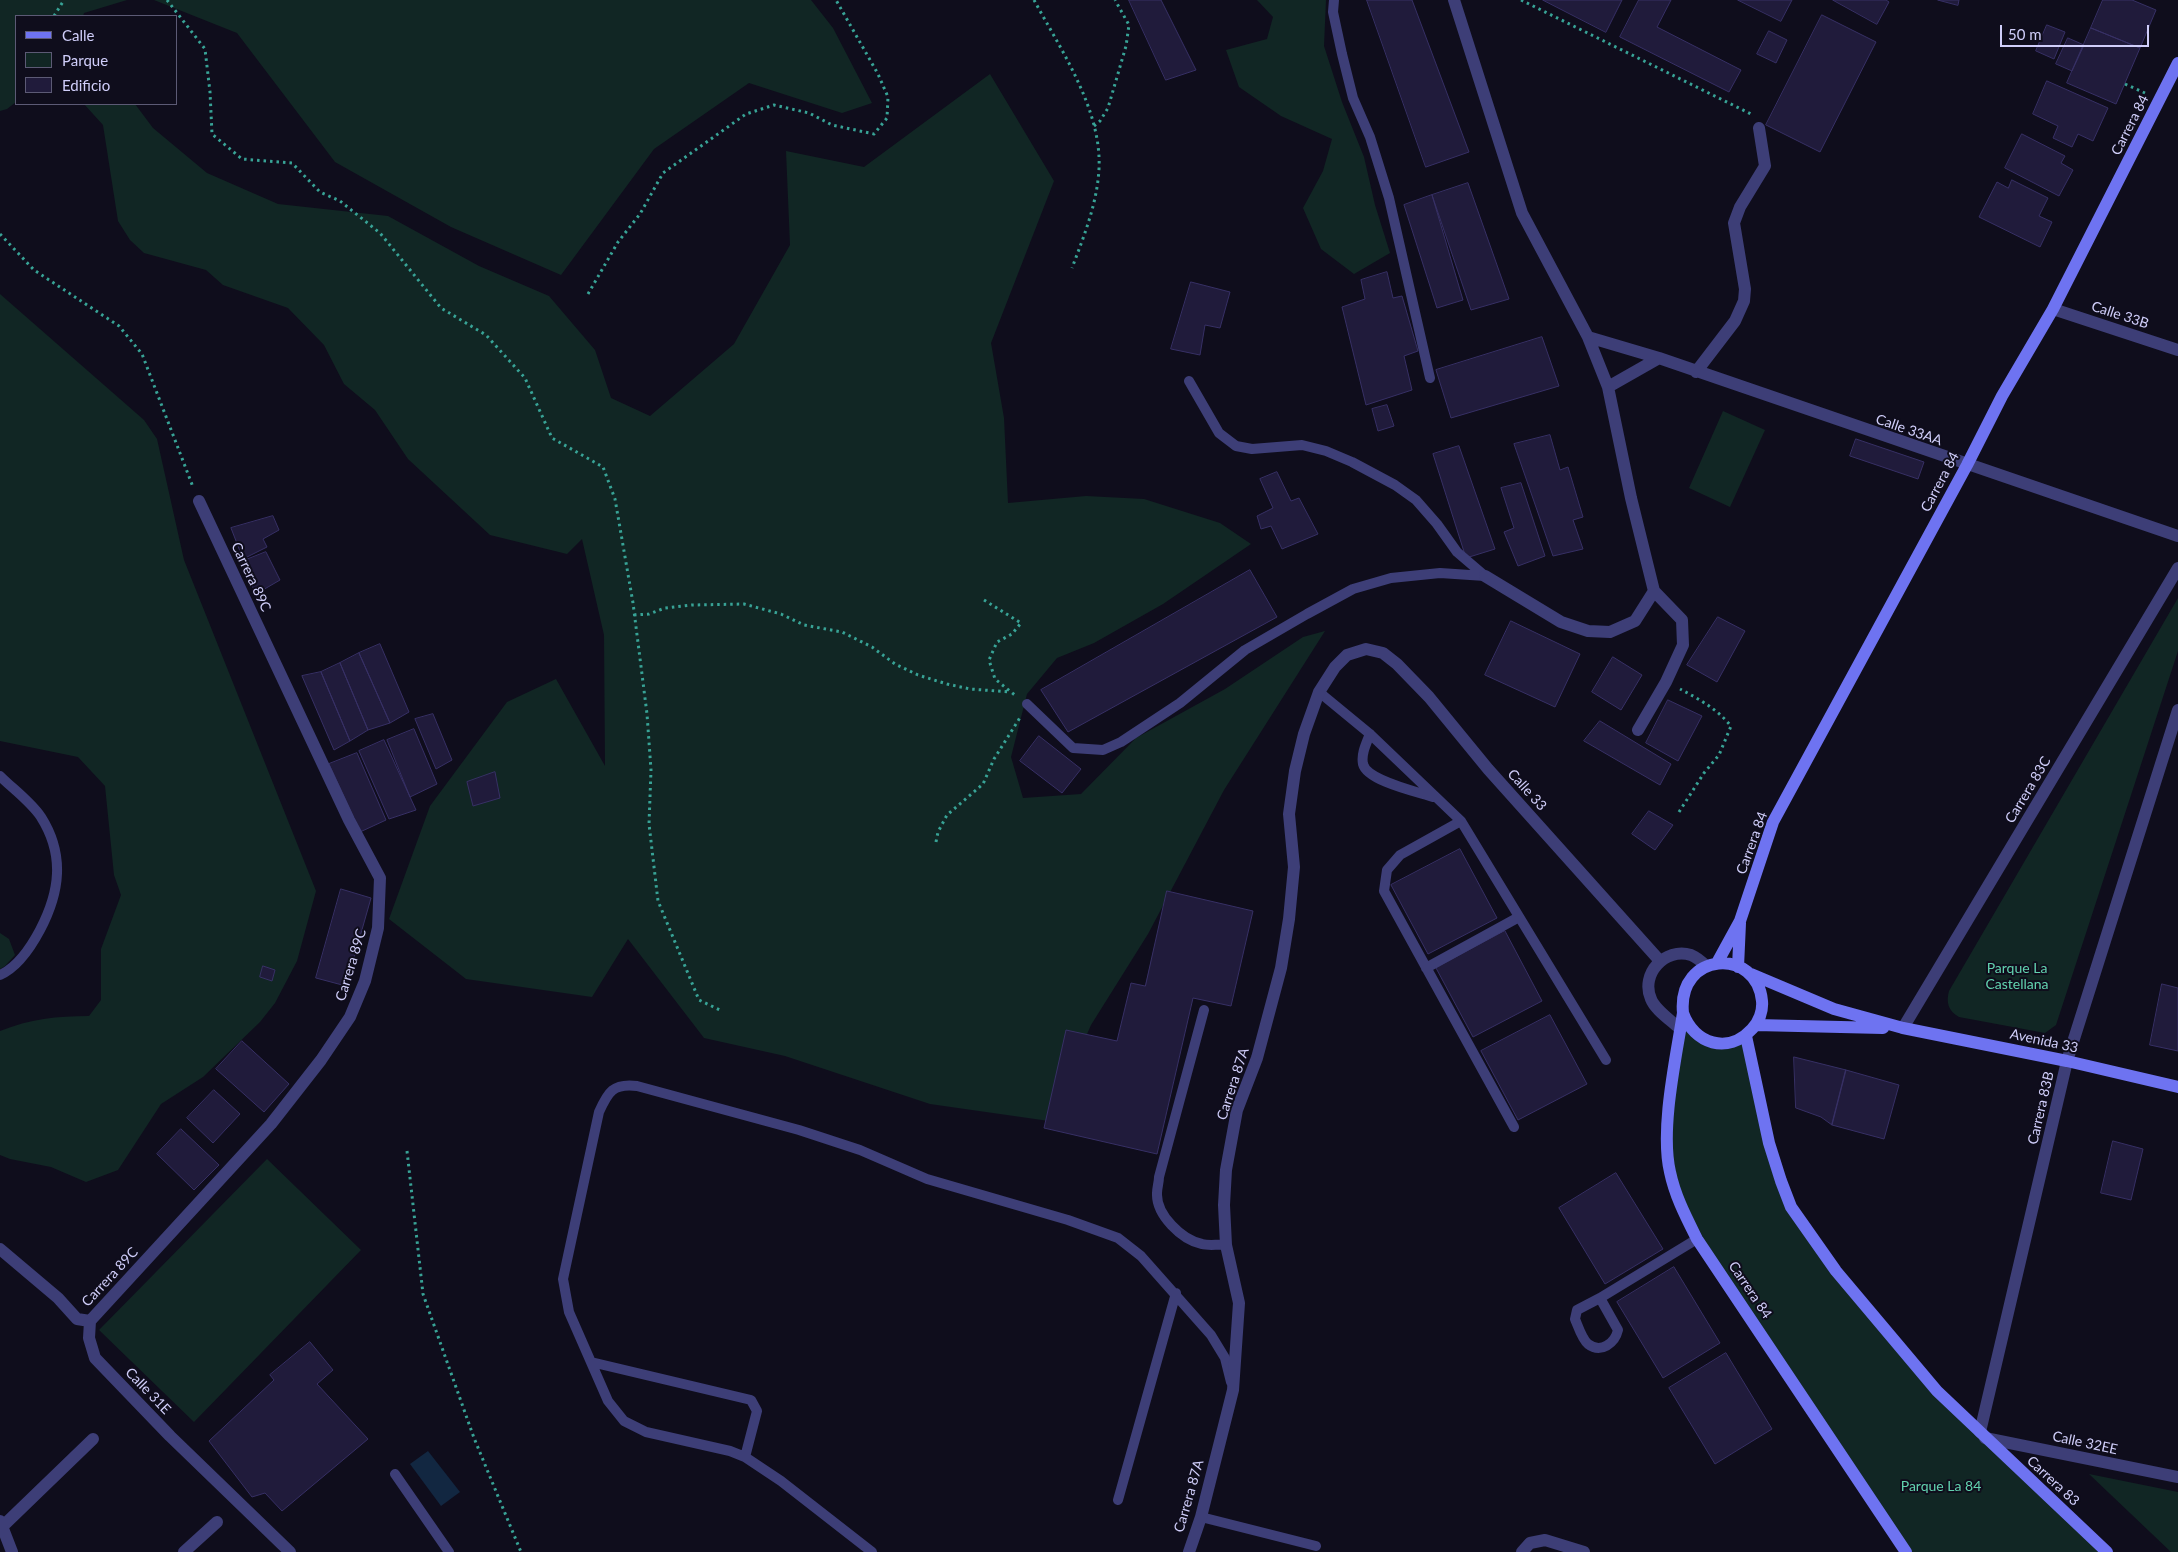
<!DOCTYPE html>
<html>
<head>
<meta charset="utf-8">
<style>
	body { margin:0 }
	#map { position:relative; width:2178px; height:1552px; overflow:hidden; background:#0f0d1c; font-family:Lato,sans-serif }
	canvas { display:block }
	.legend { position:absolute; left:15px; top:15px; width:162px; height:90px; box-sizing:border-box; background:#0f0d1c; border:1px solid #5c5a75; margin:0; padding:6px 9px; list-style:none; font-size:15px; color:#d0cefa }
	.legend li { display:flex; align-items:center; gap:10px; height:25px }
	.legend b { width:25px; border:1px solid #5c5a75 }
	.scale { position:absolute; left:2000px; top:25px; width:149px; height:22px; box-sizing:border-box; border:2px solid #d0cefa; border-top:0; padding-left:6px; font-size:15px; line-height:18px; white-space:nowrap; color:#d0cefa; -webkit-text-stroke:4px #0f0d1c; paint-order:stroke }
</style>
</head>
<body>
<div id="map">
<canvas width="2178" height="1552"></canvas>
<ul class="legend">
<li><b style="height:6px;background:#6e73f1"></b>Calle</li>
<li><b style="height:14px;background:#112624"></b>Parque</li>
<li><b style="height:14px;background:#201b3b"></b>Edificio</li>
</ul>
<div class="scale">50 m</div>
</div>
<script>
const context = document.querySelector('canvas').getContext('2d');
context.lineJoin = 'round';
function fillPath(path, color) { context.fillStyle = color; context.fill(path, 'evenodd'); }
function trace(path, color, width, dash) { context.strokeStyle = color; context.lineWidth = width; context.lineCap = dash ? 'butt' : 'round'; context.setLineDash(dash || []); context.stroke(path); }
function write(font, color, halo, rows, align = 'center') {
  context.font = font + ' Lato,sans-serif'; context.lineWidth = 4; context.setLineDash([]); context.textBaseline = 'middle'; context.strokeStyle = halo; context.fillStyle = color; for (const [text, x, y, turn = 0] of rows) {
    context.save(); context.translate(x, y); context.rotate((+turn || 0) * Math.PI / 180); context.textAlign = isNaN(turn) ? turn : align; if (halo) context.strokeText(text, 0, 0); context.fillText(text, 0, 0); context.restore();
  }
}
const green = new Path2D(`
	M0,0H127L84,13L83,16H16V102L7,109L0,111Z
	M154,0H811L833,28L872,103L842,113L749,83L654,149L561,275L451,227L335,162L237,33Z
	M1257,0H1326L1324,46L1342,102L1364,157L1375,205L1390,253L1354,274L1321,249L1303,208L1323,171L1332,139L1281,116L1239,87L1226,50L1267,39L1273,17Z
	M990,74L1054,181L991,343L1004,418L1008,503L1086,496L1144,499L1220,523L1251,544L1163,604L1094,643L1057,658L1027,694L1011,757L1023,798L1081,794L1136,738L1225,689L1303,637L1325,631L1224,790L1148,934L1091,1025L1049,1121L930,1104L785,1056L704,1038L628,939L592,997L466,979L389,919L430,806L507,702L556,679L605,766L604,635L582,539L567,554L490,535L408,459L375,410L344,384L324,345L288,308L223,285L206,270L144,253L130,240L118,221L103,125L84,104H135L153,128L207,173L278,204L388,216L479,266L549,296L595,350L611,398L650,416L734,344L790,245L786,151L864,167Z
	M0,294L144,420L157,439L184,560L316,891L297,961L275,1003L260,1022L203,1077L161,1104L118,1170L86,1182L51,1167L10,1159L0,1155V1031C30,1019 57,1016 89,1016L101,1000V949L121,895L114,875L105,786L78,757L0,741Z
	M1723,411L1765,430L1730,507L1689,488Z
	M2178,598V651L2056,1025L2045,1033L1959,1017C1948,1011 1946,1002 1949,991Z
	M0,933L9,939L15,955L5,966L0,969Z
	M1683,1013L1708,1041L1746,1036L1791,1207L1937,1391L2107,1552H1907L1729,1285L1672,1180L1669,1117Z
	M267,1159L361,1250L194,1422L99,1330Z
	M2089,1474L2178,1492V1552H2171Z`);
const water = new Path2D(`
	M428,1451L460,1492L441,1506L410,1464Z`);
const building = new Path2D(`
	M1129,0H1161L1196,70L1166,80Z
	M1367,0H1412L1469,152L1426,167Z
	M1543,0H1622L1606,32Z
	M1639,0H1671L1657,27L1741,70L1729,92L1620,37Z
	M1738,0H1792L1781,21Z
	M1833,0H1886L1889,2L1877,24Z
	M1938,0H1959L1958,5Z
	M2103,0H2132L2156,10L2140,48L2091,28Z
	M1822,15L1876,42L1820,152L1766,125Z
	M2047,25L2065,32L2054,59L2036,51Z
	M2091,28L2140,48L2116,104L2067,83Z
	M1769,31L1787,40L1776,63L1757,54Z
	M2068,38L2084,45L2072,71L2056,64Z
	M2047,81L2108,108L2093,141L2078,134L2072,147L2053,138L2058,126L2033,114Z
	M2022,134L2065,156L2061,163L2073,170L2059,196L2005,168Z
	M2012,180L2048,198L2039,216L2052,222L2040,247L1979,217L1997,182L2008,188Z
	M1468,183L1509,299L1471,310L1432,195Z
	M1432,195L1463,300L1437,308L1404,205Z
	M1387,272L1393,298L1402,296L1418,351L1404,356L1412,390L1366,405L1342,307L1365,299L1361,280Z
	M1191,282L1230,292L1220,328L1205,325L1200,355L1171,349Z
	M1542,337L1559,386L1451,418L1436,370Z
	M1387,405L1394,426L1378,431L1372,409Z
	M1550,435L1560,470L1568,467L1583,517L1573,520L1583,549L1553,556L1514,444Z
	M1856,439L1924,462L1918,479L1850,456Z
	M1459,446L1495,549L1466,558L1433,454Z
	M1277,472L1291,501L1299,498L1318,534L1282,549L1271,526L1261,529L1257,516L1273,508L1260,479Z
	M1521,483L1545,556L1518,566L1504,532L1514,528L1501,488Z
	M273,516L279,530L263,539L267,547L243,559L231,528Z
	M266,552L280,580L256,594L241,562Z
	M1250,570L1277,617L1068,732L1041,690Z
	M1718,617L1745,631L1717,682L1687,665Z
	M1511,621L1580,654L1555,707L1485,675Z
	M380,644L409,712L390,723L359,653Z
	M359,653L390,723L368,730L340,663Z
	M1613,657L1642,675L1621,710L1592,692Z
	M340,663L368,730L350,741L321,672Z
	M321,672L350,741L334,750L302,676Z
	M1668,700L1702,716L1678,761L1646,743Z
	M433,714L452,760L436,769L415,719Z
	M1600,721L1671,764L1660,785L1584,741Z
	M414,729L437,784L410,797L387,740Z
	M1039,736L1081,769L1062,793L1020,761Z
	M384,740L416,810L389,819L359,751Z
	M357,753L386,820L360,832L329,764Z
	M495,772L500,798L473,806L467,782Z
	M1649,811L1673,825L1655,850L1632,834Z
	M1460,849L1497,918L1428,954L1391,885Z
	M341,889L371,898L346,986L316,978Z
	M1167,891L1253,911L1231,1006L1193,998L1157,1154L1044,1128L1066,1030L1117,1041L1131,983L1145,986Z
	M1505,931L1542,1001L1473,1037L1436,968Z
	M263,966L275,970L272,981L260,977Z
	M2162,984L2178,988V1051L2150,1045Z
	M1550,1015L1587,1084L1518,1120L1481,1051Z
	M242,1041L289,1084L264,1112L216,1069Z
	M1794,1057L1846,1070L1832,1125L1821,1117L1796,1108Z
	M1846,1070L1899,1085L1884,1139L1832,1125Z
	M214,1090L240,1114L213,1143L187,1118Z
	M181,1129L219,1165L194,1190L157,1154Z
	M2113,1141L2143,1149L2131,1200L2101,1193Z
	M1616,1173L1663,1249L1605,1284L1559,1208Z
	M1674,1267L1720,1343L1663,1378L1617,1302Z
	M310,1342L333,1370L317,1384L368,1439L282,1511L265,1493L252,1497L209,1441L274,1380L270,1375Z
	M1726,1353L1772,1429L1715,1464L1669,1388Z`);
const path = new Path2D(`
	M167,0L205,49L210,92L212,134L242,159L292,163L320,192L340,201L380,233L441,308L486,335L525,378L552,438L603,467L615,499L633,603L647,714L651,770L649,824L658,901L699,1000L722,1011
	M1034,0C1061,50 1102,110 1099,169C1097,204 1084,236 1072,268
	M1521,0L1751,114
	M54,16L64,0
	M2125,84L2145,93
	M1094,126L1100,121L1108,108L1126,46L1129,25L1115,0
	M0,234L34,270L119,326L142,354L193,487
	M588,294L618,242L640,214L663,173L746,114L774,105L809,113L832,125L874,134L887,118L888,97L878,74L836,0
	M984,600L1021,623L1012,634L997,642L989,660L995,679L1016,696
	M634,615L649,614L665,608L692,605L744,604L781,614L804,625L842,632L872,647L895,664L918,675L947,684L970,689L1010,692
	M1679,812L1704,773L1719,755L1731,726C1717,709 1699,699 1680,689
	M936,842L938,832L947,815L983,784L994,759L1021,716
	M407,1151L423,1294L474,1438L521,1552`);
const lane = new Path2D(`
	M1334,0L1333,12L1342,54L1353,98L1370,137L1389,198L1430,378
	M1189,381L1219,433L1236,446L1252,449L1302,445L1326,451L1352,462L1395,485L1416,500L1437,524L1457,552L1485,576
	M1319,692L1370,734L1461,821L1606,1060
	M1027,704L1073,748L1103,750L1121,742L1180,703L1245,650L1307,614L1353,589L1391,578L1440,573L1485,576
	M1370,734C1366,744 1361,754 1363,764C1367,781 1418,792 1433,797
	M0,776C13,789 31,802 41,817C65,855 60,892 40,930C31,947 18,967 0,975
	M1461,821L1400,855L1387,870L1384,891L1514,1127
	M1426,968L1519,917
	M1204,1010L1159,1177C1159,1182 1157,1188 1157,1193C1156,1215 1182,1240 1202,1244C1209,1246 1218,1244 1226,1245
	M1600,1298L1618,1330C1615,1343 1601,1354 1588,1344C1582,1339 1578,1326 1575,1319L1577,1310L1600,1298L1697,1239
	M591,1362L751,1400L757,1411L745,1457
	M395,1474L449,1552
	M1118,1500L1176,1293
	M1201,1517L1316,1546
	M872,1552L781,1481L745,1457L730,1451L646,1432L624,1421L608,1401L569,1312L563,1279L599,1112C608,1092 613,1083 637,1086L799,1130L860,1150L927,1179L1068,1220L1118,1238L1141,1256L1211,1335L1225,1358L1231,1382`);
const street = new Path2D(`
	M1454,0L1522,213L1588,337L1608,387L1631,498L1654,591L1635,621L1610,632L1588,631L1561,622L1485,576
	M2053,309L2178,350
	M1588,337L1659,358L2178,536
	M1696,372L1735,321L1744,301L1745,289L1734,223L1740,207L1765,166L1759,128
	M1608,387L1659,358
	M1638,730L1666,682L1683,645L1682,620L1654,591
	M1903,1028L2178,568
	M1680,1029C1672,1021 1655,1010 1651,999C1640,974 1665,947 1691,955C1696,957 1702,962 1706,966
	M0,1249L58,1298L77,1319L90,1321
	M90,1321L271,1124L321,1060L350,1017L365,981L378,928L380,878L349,820L199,501
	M90,1321L89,1338L95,1358L170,1436L290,1552
	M1980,1432L2067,1061L2178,710
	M1985,1438L2178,1477
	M0,1521L12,1552
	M2,1527L93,1439
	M184,1552L217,1522
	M1189,1552L1201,1517L1233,1390L1239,1303L1226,1245L1224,1205L1226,1170L1237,1110L1257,1058L1281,968L1289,919L1294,867L1289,814L1295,771L1304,734L1319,692L1335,667L1347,655L1366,649L1383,653L1397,664L1429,697L1488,769L1660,961
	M1522,1552L1530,1543L1545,1540L1584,1552`);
const secondary = new Path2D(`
	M1717,963L1740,921L1773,822L1967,465L2002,396L2053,309L2178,63
	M1738,967L1740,923
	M1751,974L1834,1009L1903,1028L2067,1061L2178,1087
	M1683,1013C1694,1044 1728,1055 1752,1029C1759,1022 1763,1011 1762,1001C1757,947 1677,951 1683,1013C1676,1058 1660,1129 1670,1172C1675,1196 1686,1217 1697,1239L1906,1552
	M1756,1025L1883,1028
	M1746,1036L1769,1143L1781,1181L1791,1207L1836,1271L1937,1391L2107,1552`);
const streetNames = [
	["Carrera 84",2130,125,-63],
	["Calle 33B",2120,315,18],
	["Calle 33AA",1909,430,19],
	["Carrera 84",1940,482,-62],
	["Carrera 89C",251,577,65],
	["Calle 33",1527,790,48],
	["Carrera 83C",2028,790,-59],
	["Carrera 84",1752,843,-70],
	["Carrera 89C",351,965,-73],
	["Avenida 33",2044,1041,12],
	["Carrera 87A",1233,1084,-72],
	["Carrera 83B",2041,1108,-77],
	["Carrera 89C",110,1277,-47],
	["Carrera 84",1750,1290,56],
	["Calle 31E",148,1391,46],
	["Calle 32EE",2085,1443,12],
	["Carrera 83",2053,1481,43],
	["Carrera 87A",1189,1496,-74]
];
const parkNames = [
	["Parque La",2017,968],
	["Castellana",2017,984],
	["Parque La 84",1941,1486]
];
fillPath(green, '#112624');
fillPath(water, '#122741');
fillPath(building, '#201b3b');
trace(building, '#373065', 1);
trace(path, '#38a396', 3, [2.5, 4]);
trace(lane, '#3d3e77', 10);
trace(street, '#3d3e77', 12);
trace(secondary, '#6e73f1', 12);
write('14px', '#d0cefa', '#0f0d1c', streetNames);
write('14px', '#62d2af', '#0f0d1c', parkNames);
</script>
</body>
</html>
